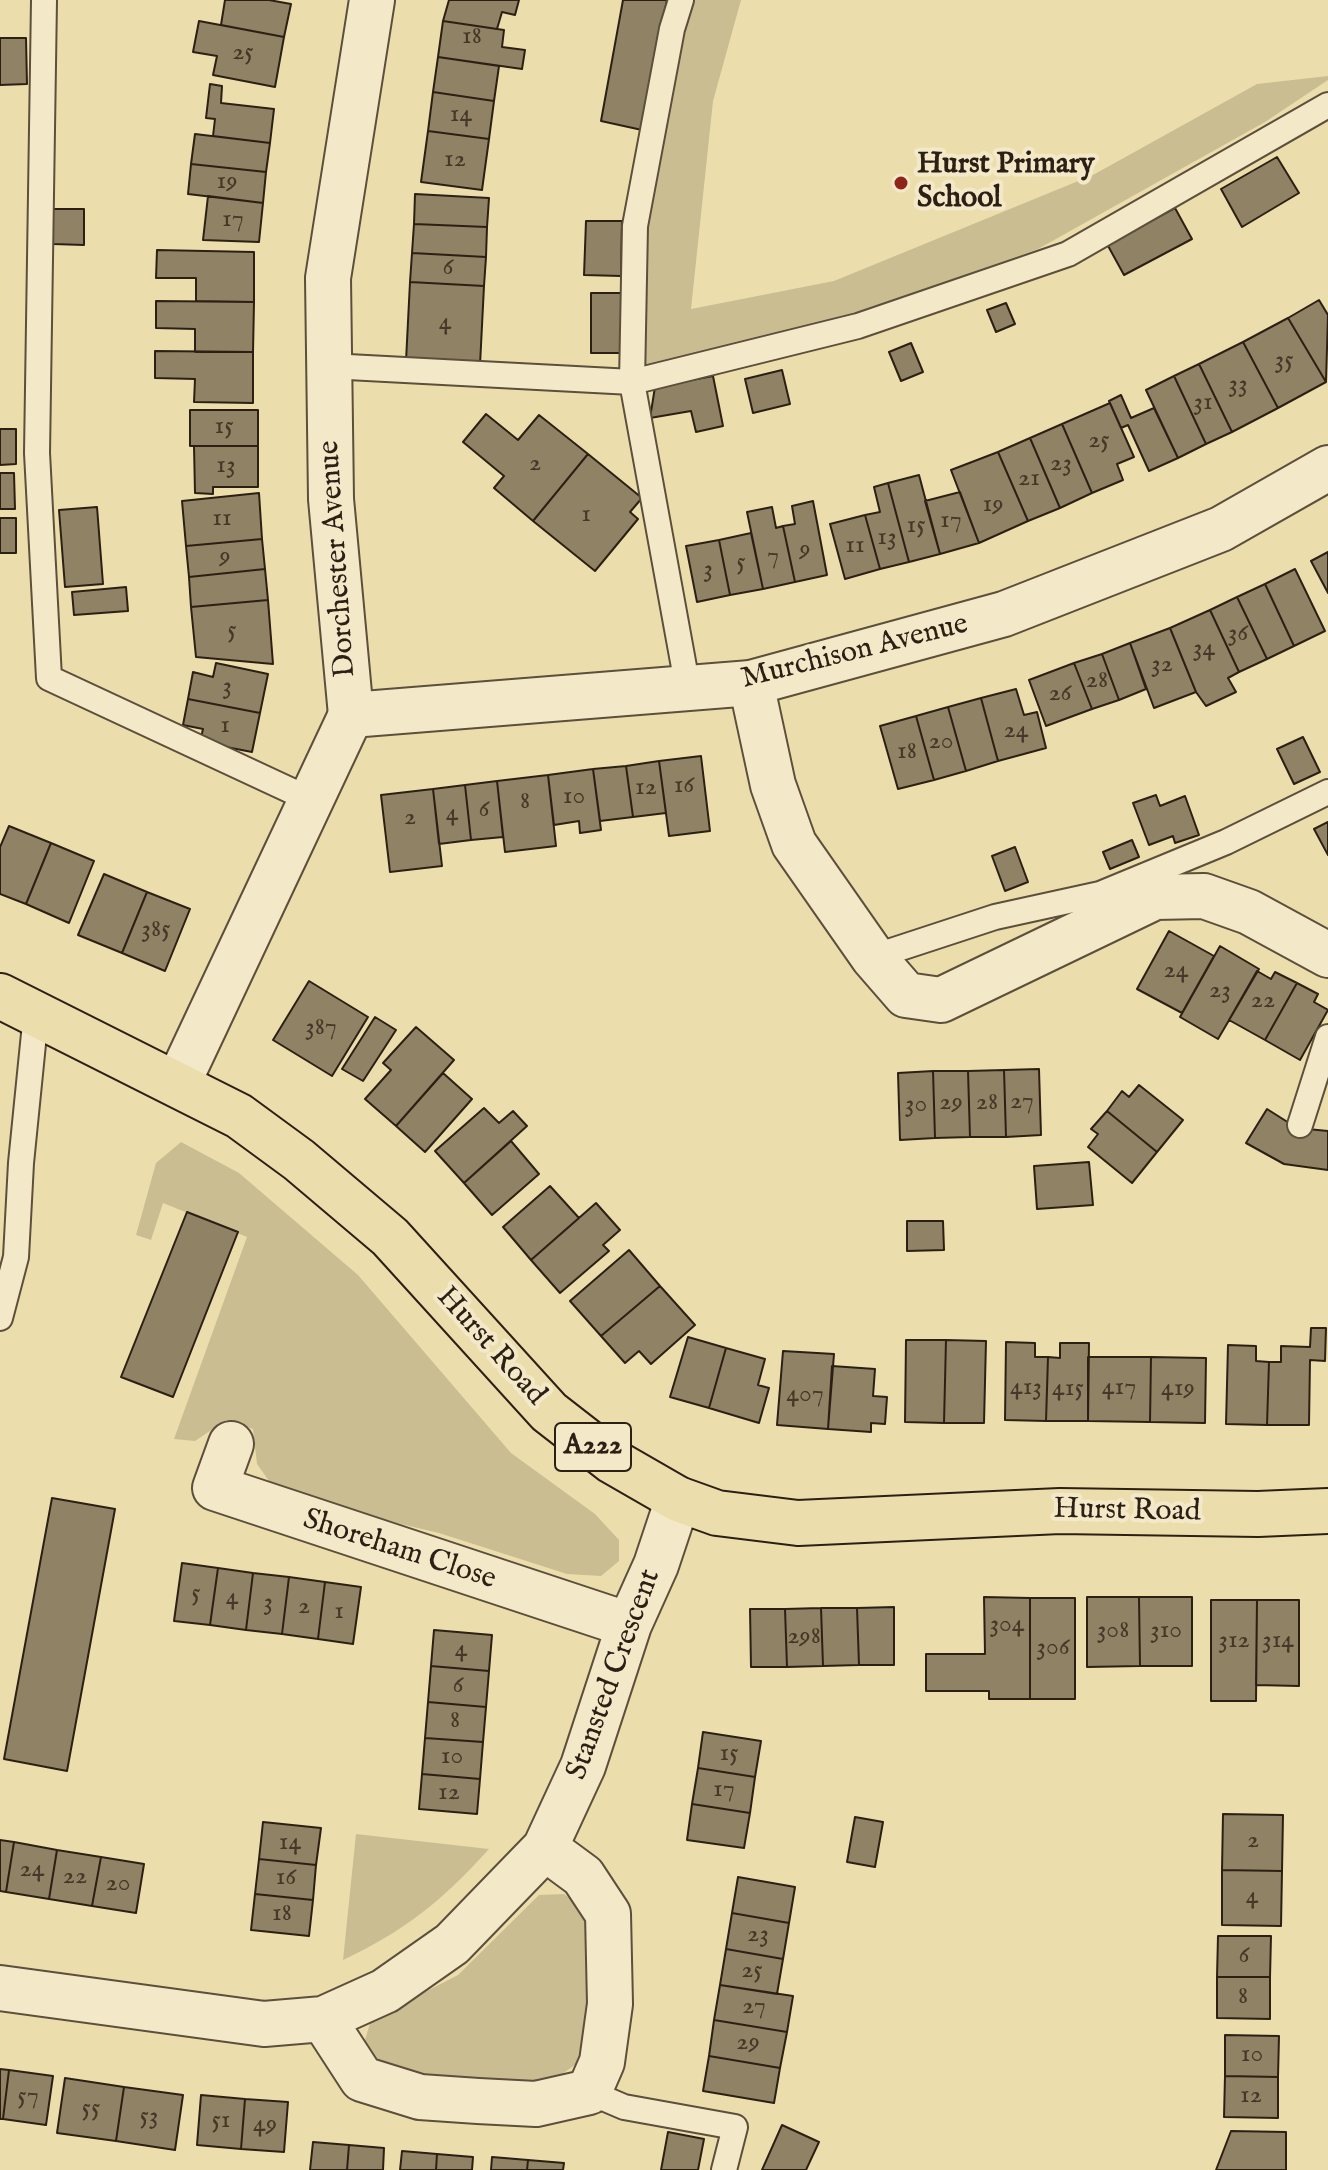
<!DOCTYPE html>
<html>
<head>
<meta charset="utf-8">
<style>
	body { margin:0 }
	canvas { display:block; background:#ecddac }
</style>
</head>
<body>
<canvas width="1328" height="2170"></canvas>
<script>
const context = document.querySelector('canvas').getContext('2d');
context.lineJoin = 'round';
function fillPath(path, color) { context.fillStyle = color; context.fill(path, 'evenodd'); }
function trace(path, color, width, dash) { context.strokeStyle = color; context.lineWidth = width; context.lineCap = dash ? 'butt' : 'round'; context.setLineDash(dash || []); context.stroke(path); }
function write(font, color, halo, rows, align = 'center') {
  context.font = font + ' "IM FELL English",serif'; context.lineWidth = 8; context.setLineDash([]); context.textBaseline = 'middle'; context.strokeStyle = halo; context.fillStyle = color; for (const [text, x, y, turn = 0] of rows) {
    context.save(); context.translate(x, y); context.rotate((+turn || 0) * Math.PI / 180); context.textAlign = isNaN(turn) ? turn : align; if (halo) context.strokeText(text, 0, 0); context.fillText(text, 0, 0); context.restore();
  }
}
const green = new Path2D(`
	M691,0H741L713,101L691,309L834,281L1093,175L1257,84L1328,76V80L1265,122L1038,249L834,321L638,370L640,258L673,60Z
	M181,1142L239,1173L358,1275L511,1453L595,1514L619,1540V1561L601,1576L567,1574L439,1533L333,1508L274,1488L257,1464L253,1429L226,1420L195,1441L174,1439L247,1237L163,1203L151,1240L136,1235L156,1163Z
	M356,1834L489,1849C443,1900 405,1931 343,1960Z
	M564,1894L589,1913L595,1981L582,2060L555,2079L508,2085L427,2079L371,2059L365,2040L371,2020L458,1975L539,1895Z`);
const building = new Path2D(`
	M225,0H269L291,4L284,37L221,25Z
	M449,0H519L515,15L502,12L497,29L443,21Z
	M623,0H667L642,130L601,121Z
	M199,21L284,37L275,87L213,75L217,56L193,52Z
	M443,21L504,30L502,47L525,50L522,69L438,57Z
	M0,38H26L27,84L0,85Z
	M438,57L499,66L494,101L433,92Z
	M210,84L222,86L221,103L274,109L270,143L213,136L215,119L206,118Z
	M433,92L494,101L489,139L428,131Z
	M428,131L489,139L482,190L421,182Z
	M195,134L270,143L266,172L191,164Z
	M1277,157L1299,193L1242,227L1221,189Z
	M191,164L266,172L263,203L188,194Z
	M415,194L489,198L487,227L414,224Z
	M208,196L263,203L259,242L203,240Z
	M1175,208L1192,239L1124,275L1107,244Z
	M53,209H84V245L53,244Z
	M586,221H622L621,276L584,275Z
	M414,224L487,227L486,257L412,253Z
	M157,250L254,252V302L196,301V278H156Z
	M412,253L486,257L484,286L410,282Z
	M410,282L484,286L480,365L406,361Z
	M591,293H624L623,353H591Z
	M1319,300L1328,315L1326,382L1288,318Z
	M156,301L254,302L253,352H195V329L156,328Z
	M1006,303L1015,324L996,332L987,310Z
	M1288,318L1326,382L1278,408L1243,342Z
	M1243,342L1278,408L1232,432L1199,364Z
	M911,343L923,372L901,381L889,352Z
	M155,351L253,352V403L194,402L195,379L155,378Z
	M1199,364L1232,432L1206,444L1174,376Z
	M782,370L790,404L753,413L745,379Z
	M713,376L723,426L696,432L691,411L650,418L655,387Z
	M1174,376L1206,444L1178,458L1146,390Z
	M1121,395L1131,418L1154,408L1178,458L1149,471L1128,425L1121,428L1109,401Z
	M1110,403L1134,457L1117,464L1123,480L1092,493L1062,424Z
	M190,410H258V446H190Z
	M486,414L518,440L539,415L588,454L533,521L494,488L504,476L463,442Z
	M1062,424L1092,493L1060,508L1030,438Z
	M0,429H16V464L0,465Z
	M1030,438L1060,508L1028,521L998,452Z
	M194,446H258V487H213V494L195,493Z
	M998,452L1028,521L979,543L951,470Z
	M588,454L642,498L630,512L638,519L595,571L533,521Z
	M0,473H14L15,509H0Z
	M919,475L940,554L909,562L888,483Z
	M888,483L909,562L880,569L865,515L880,512L874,487Z
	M960,492L979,543L940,554L925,501Z
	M259,493L262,539L186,546L182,501Z
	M813,501L827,575L795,582L783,526L795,524L792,506Z
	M97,507L103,584L65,587L59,510Z
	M772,507L776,528L783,526L795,582L763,589L747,512Z
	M865,515L880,569L845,579L830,524Z
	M0,518H16V553H0Z
	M751,533L763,589L730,595L719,540Z
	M262,539L265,569L189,577L186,546Z
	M719,540L730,595L697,602L686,546Z
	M1328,552V593L1311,561Z
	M265,569L268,600L191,607L189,577Z
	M1295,569L1325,631L1294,646L1265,584Z
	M1265,584L1294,646L1267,659L1237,597Z
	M126,587L128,611L74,615L72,592Z
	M1237,597L1267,659L1239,672L1210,610Z
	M268,600L273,664L196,657L191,607Z
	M1210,610L1239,672L1228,678L1236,692L1206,706L1196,692L1170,628Z
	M1170,628L1196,692L1154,708L1130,643Z
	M1130,643L1146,689L1119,700L1102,654Z
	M1102,654L1119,700L1092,709L1074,663Z
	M216,663L268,674L260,713L188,699L193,672L213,677Z
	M1074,663L1092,709L1046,726L1029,680Z
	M1016,689L1024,715L1037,712L1046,748L998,761L981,698Z
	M981,698L998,761L966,771L948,707Z
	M188,699L260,713L252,752L200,742L203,729L183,725Z
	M948,707L966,771L934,780L916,716Z
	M916,716L934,780L898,789L880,726Z
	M1303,737L1320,772L1294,784L1277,749Z
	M701,756L710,831L669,836L659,761Z
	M659,761L666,813L633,817L626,766Z
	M626,766L633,817L600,821L593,769Z
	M593,769L601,830L580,833L579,821L554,825L548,775Z
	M548,775L556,846L505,852L497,781Z
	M497,781L503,837L471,840L465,785Z
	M465,785L471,840L439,844L433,789Z
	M433,789L442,866L390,872L381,795Z
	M1156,795L1160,806L1185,796L1199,835L1175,843L1173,836L1149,845L1133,803Z
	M1328,822V855L1314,829Z
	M9,826L51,843L26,904L0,894V847Z
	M1132,840L1139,857L1110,869L1103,852Z
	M51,843L94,861L69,923L26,904Z
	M1015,847L1028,882L1005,891L992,856Z
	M104,874L147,892L122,953L78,935Z
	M147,892L190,909L165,971L122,953Z
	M1169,931L1214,956L1182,1013L1137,989Z
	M1220,946L1259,969L1218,1039L1180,1017Z
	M1257,971L1271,979L1275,972L1297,983L1265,1040L1229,1020Z
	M309,981L368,1017L332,1076L273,1040Z
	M1297,983L1318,994L1314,1002L1328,1010L1300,1060L1265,1040Z
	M375,1017L396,1030L363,1081L342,1069Z
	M416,1027L454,1060L396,1126L365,1099L391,1070L383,1063Z
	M1039,1069L1041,1135L1006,1137L1004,1070Z
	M1004,1070L1006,1137H970L968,1071Z
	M933,1071L935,1138L900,1140L898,1073Z
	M933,1071H968L970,1137L935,1138Z
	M443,1073L472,1099L425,1152L396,1126Z
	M1139,1085L1183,1120L1157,1152L1107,1111L1122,1091L1129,1097Z
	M484,1108L499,1123L513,1111L527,1126L464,1183L435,1151Z
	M1267,1109L1297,1128L1328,1131V1170L1284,1164L1246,1143Z
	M1107,1111L1157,1152L1132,1183L1088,1147L1098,1134L1091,1129Z
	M511,1141L539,1174L492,1215L464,1183Z
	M1089,1162L1093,1205L1037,1209L1034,1166Z
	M550,1186L579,1218L531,1260L503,1227Z
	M596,1203L620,1230L603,1245L609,1251L560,1293L531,1260Z
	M187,1212L238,1232L173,1397L121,1377Z
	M907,1221H943L944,1250L907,1251Z
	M629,1250L660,1286L601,1336L570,1301Z
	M660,1286L695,1325L651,1364L639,1351L625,1363L601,1336Z
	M1311,1328H1326L1325,1361L1310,1360L1309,1425H1267L1269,1362H1281V1346L1310,1347Z
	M688,1337L726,1348L709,1408L670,1397Z
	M906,1340H946L944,1423L905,1422Z
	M946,1340L986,1341L984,1423H944Z
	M1006,1342L1035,1343V1357H1048L1046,1421L1005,1420Z
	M1060,1343H1089L1088,1421H1046L1048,1357L1060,1358Z
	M1228,1345L1256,1346V1361L1269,1362L1267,1425L1226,1424Z
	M726,1348L765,1359L758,1385L769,1388L759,1423L709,1408Z
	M783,1351L834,1354L828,1429L777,1425Z
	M1088,1357H1151L1150,1422L1088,1421Z
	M1151,1357L1206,1358L1205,1423L1150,1422Z
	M832,1366L875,1369L873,1396L887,1397L885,1424L871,1423V1432L828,1429Z
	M52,1498L115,1509L67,1771L4,1759Z
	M182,1563L218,1568L210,1625L174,1621Z
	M218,1568L253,1573L246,1630L210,1625Z
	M253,1573L289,1577L282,1634L246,1630Z
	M289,1577L325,1582L318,1639L282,1634Z
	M325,1582L361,1587L353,1644L318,1639Z
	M984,1597L1030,1598V1699H989V1691H926V1654H985Z
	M1087,1597H1139L1140,1666L1087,1667Z
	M1139,1597H1192V1666H1140Z
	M1030,1598H1075V1699H1030Z
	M1211,1600H1257L1256,1701H1211Z
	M1257,1600H1299V1686L1256,1685Z
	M894,1607V1665H859L857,1608Z
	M821,1608L823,1666L787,1667L785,1609Z
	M821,1608H857L859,1665L823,1666Z
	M750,1609H785L787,1667H751Z
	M434,1630L492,1635L489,1671L431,1666Z
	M431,1666L489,1671L486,1707L428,1702Z
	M428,1702L486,1707L483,1742L425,1738Z
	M703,1732L761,1741L755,1777L698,1768Z
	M425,1738L483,1742L480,1779L422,1774Z
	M698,1768L755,1777L750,1813L692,1804Z
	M422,1774L480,1779L477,1814L419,1809Z
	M692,1804L750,1813L744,1848L687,1840Z
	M1223,1814L1283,1815L1282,1871L1222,1870Z
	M855,1817L883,1822L875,1867L847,1862Z
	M263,1822L321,1828L316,1865L259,1859Z
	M0,1840L14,1842L6,1892L0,1891Z
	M14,1842L57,1850L49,1899L6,1892Z
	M57,1850L101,1857L92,1906L49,1899Z
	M101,1857L144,1864L136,1913L92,1906Z
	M259,1859L316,1865L313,1900L255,1894Z
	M1222,1870L1282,1871L1281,1926L1222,1925Z
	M738,1877L795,1887L789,1923L732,1913Z
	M255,1894L313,1900L309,1936L251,1930Z
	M732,1913L789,1923L783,1959L726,1949Z
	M1218,1936H1271L1270,1977H1217Z
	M726,1949L783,1959L777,1994L720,1985Z
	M1217,1977H1270V2019L1217,2018Z
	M720,1985L793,1996L787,2032L714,2020Z
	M714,2020L787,2032L780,2068L709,2056Z
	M1225,2035L1279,2036L1278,2077L1225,2076Z
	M709,2056L780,2068L774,2103L703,2091Z
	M0,2069L9,2070L3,2119H0Z
	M9,2070L53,2076L46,2125L3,2119Z
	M1225,2076L1278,2077V2118L1224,2117Z
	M65,2078L124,2087L116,2141L57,2133Z
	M124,2087L183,2095L175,2150L116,2141Z
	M201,2095L245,2099L241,2149L197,2145Z
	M245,2099L288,2102L284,2152L241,2149Z
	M782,2125L819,2142L806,2170H762Z
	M1231,2131L1286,2132V2170H1216Z
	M668,2132L704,2139L698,2170H661Z
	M313,2142L349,2145L347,2170H310Z
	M349,2145L384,2148L383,2170H347Z
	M402,2151L437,2154L436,2170H400Z
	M437,2154L473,2157L472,2170H436Z
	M492,2157L528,2160L527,2170H491Z
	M528,2160L564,2163L563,2170H527Z`);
const service = new Path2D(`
	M44,0L37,453L49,678L311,800
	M329,366L632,382L635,226L672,29L681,0
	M688,689L632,382L858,326L1068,254L1328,105
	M873,957L995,917L1100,894L1226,842L1328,792
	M1300,1125L1328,1037
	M0,1318L16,1257L21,1163L36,1014
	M589,2092L624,2107L735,2127L724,2170`);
const minor = new Path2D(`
	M751,683L773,785L794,844L873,957L906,995L941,1000L1155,897L1204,896L1249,912L1328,955
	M351,715L331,499L328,278L372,0
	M231,1444L215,1488L629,1625
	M0,1988L264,2024L323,2019L385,1991L452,1944L545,1848
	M323,2019L362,2079L420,2097L478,2101L536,2104L589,2092L602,2062L610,2004L608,1914L583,1876L545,1848L583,1766L629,1625L656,1565L678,1499`);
const tertiary = new Path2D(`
	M178,1083L351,715L751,683L1004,614L1221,529L1328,468`);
const primary = new Path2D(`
	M0,996L239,1116L299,1160L390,1237L549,1412L612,1461L678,1499L717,1513L798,1523L1060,1511L1258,1514L1328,1511`);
const markers = [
	[901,183,8,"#8f2418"]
];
const numberNames = [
	["18",472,38],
	["25",243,54],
	["14",461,116],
	["12",455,161],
	["19",227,183],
	["17",233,221],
	["6",448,269],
	["4",445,324],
	["35",1284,362],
	["33",1238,386],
	["31",1203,404],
	["15",224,428],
	["25",1099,442],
	["2",535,465],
	["23",1061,465],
	["13",226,467],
	["21",1029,480],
	["19",993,506],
	["1",586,516],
	["11",222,520],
	["17",951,522],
	["15",916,527],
	["13",887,539],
	["11",855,547],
	["9",805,551],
	["9",225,558],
	["7",773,558],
	["5",741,564],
	["3",708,571],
	["5",232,632],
	["36",1238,635],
	["34",1204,650],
	["32",1162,666],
	["28",1097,682],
	["3",227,688],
	["26",1060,695],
	["1",225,727],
	["24",1016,732],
	["20",941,743],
	["18",907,753],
	["16",684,787],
	["12",646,789],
	["10",574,798],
	["8",525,803],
	["6",484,811],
	["4",452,815],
	["2",410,819],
	["385",156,931],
	["24",1176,972],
	["23",1220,992],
	["22",1263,1002],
	["387",321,1029],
	["27",1022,1103],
	["29",951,1104],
	["28",987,1104],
	["30",916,1106],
	["413",1026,1389],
	["417",1119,1389],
	["415",1068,1390],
	["419",1178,1390],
	["407",805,1396],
	["5",196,1595],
	["4",232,1599],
	["3",268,1604],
	["2",304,1608],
	["1",339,1613],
	["304",1007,1626],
	["308",1113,1632],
	["310",1166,1632],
	["298",804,1638],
	["312",1234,1642],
	["314",1278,1642],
	["306",1053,1649],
	["4",461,1651],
	["6",458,1687],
	["8",455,1722],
	["15",729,1755],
	["10",452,1758],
	["17",724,1791],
	["12",449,1794],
	["2",1253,1842],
	["14",290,1844],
	["24",32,1871],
	["22",75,1878],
	["16",286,1879],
	["20",118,1885],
	["4",1252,1898],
	["18",282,1915],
	["23",758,1936],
	["6",1244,1957],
	["25",752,1972],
	["8",1243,1998],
	["27",754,2008],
	["29",748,2044],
	["10",1252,2056],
	["12",1251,2097],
	["57",28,2098],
	["55",91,2110],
	["53",149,2118],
	["51",221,2122],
	["49",265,2126]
];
const shields = [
	[593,1447,76]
];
const shieldNames = [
	["A222",593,1447]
];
const poiNames = [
	["Hurst Primary",917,166],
	["School",917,200]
];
const streetNames = [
	["Dorchester Avenue",339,559,-94],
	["Murchison Avenue",855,653,-14],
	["Hurst Road",490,1347,48],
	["Hurst Road",1127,1512,1],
	["Shoreham Close",399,1551,18],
	["Stansted Crescent",615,1675,-70]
];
fillPath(green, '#cbbd92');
fillPath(building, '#908264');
trace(building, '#2c2015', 2);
trace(service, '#5c4f3b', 28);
trace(minor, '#5c4f3b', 48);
trace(tertiary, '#5c4f3b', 48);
trace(primary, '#2c2015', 48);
trace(service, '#f3e9c9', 24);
trace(minor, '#f3e9c9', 44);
trace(tertiary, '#f3e9c9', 44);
trace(primary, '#ecddac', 44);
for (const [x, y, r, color] of markers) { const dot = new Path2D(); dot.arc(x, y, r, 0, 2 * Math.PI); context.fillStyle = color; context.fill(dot); trace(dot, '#f3e9c9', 3); }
write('26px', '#453829', null, numberNames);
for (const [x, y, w] of shields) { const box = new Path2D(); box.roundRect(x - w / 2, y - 24, w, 48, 6); context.fillStyle = '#f3e9c9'; context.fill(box); trace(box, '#2c2015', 2); }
write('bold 28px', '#2c2015', null, shieldNames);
write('bold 30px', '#2c2015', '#f3e9c9', poiNames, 'left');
write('30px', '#2c2015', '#f3e9c9', streetNames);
</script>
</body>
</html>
